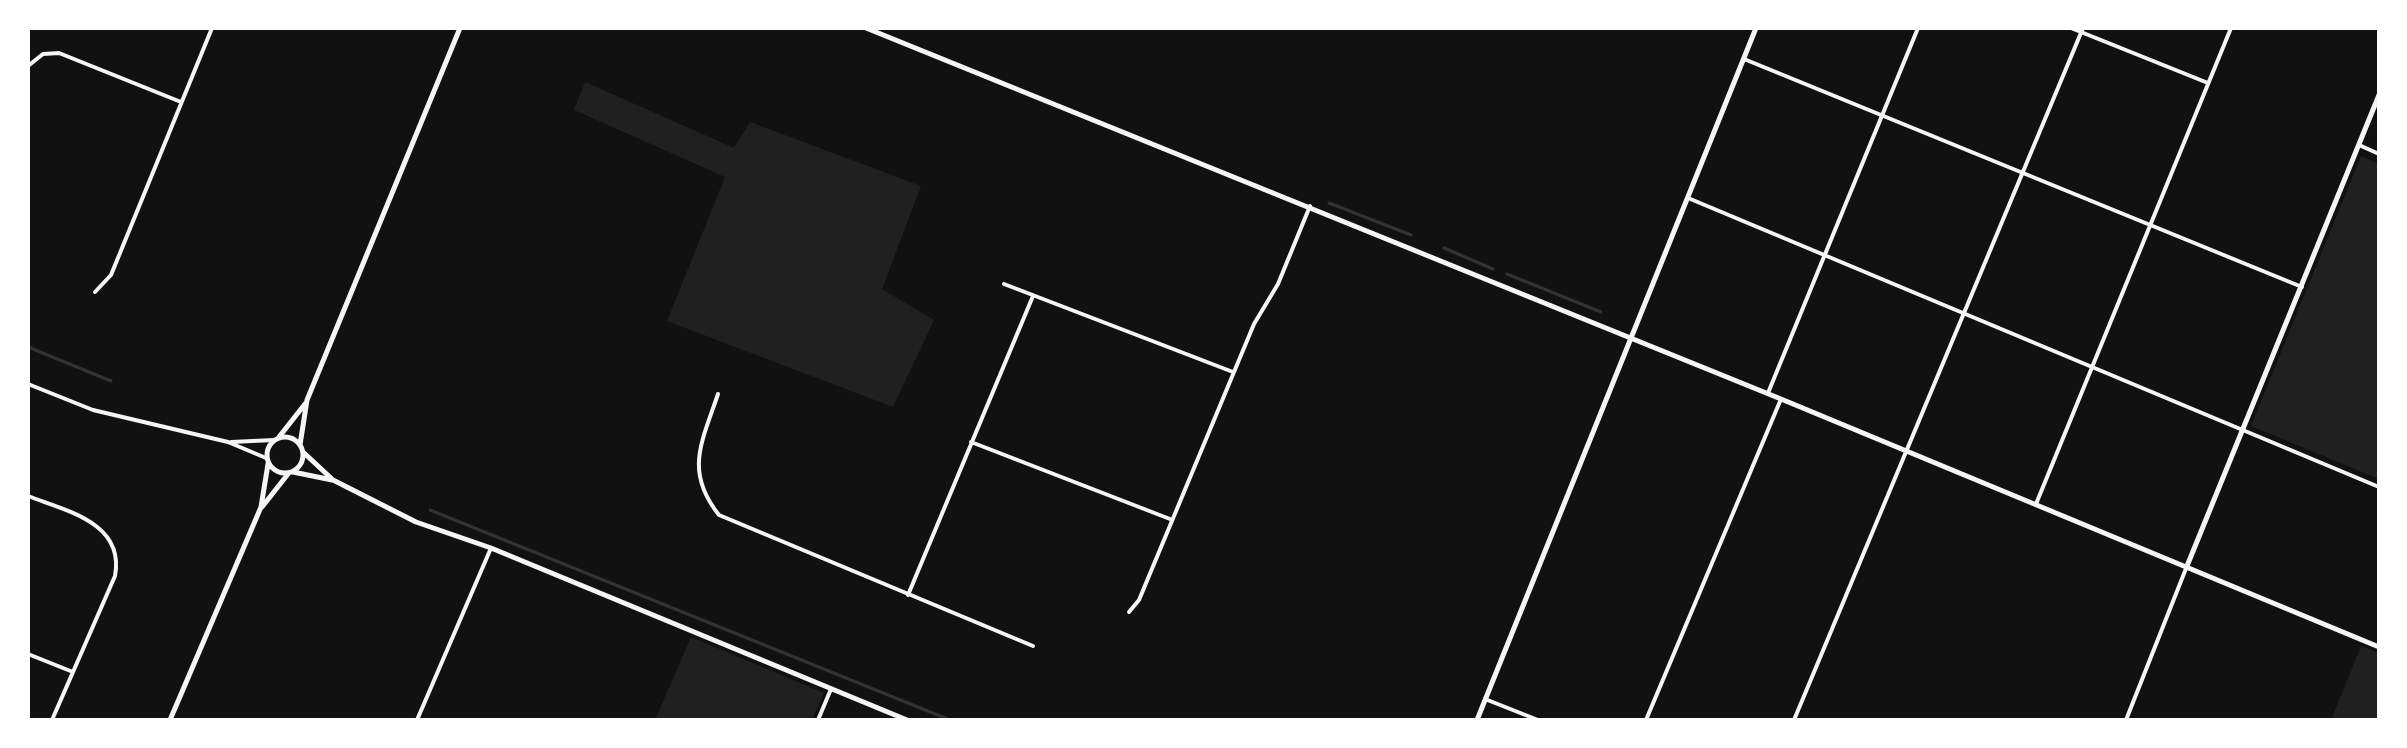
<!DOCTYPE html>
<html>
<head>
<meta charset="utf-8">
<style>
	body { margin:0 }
	#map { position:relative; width:2407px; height:748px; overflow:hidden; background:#111; font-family:Barlow,sans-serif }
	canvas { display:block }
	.frame { position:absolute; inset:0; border:30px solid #fff; pointer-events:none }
</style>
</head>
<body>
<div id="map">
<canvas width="2407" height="748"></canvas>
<div class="frame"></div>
</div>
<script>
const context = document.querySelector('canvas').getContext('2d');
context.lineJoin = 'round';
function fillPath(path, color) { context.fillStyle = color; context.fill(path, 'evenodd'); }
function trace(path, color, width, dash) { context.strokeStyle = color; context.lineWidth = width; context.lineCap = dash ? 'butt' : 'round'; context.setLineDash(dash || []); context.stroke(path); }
const green = new Path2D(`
	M585,82L734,148L750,122L921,186L882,289L934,320L893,407L667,321L725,177L574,110Z
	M2361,156L2379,164V479L2251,426Z
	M691,637L824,693L812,720H655Z
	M2361,646L2379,653V720H2331Z`);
const stream = new Path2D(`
	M1329,203L1411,235
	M1444,248L1493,269
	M1507,274L1601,312
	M28,347L111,381
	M430,510L950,720`);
const minor = new Path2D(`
	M2071,28L2208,83
	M1744,59L2302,287
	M28,66L43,54L59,53L181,102
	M2359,145L2379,154
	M1688,198L2379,487
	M1004,284L1233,372
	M95,292L111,275L212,28
	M28,384L93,410L228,442L266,458
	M1768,393L1918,28
	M718,394C702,442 684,471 719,515L1033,646
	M231,442L274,440
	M971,442L1170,519
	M28,496C67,511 125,523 115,576L52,720
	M2036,504L2231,28
	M908,595L1033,296
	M1129,612L1139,600L1254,324L1278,284L1310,206
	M28,654L73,672
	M1485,699L1538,720
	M417,720L491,548
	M818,720L831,689
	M1646,720L1781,399
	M1794,720L2083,28
	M2126,720L2187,566`);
const tertiary = new Path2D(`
	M866,28L1781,399L2379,647
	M267 455a18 18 0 1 1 36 0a18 18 0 1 1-36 0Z
	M279,437L305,404
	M300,445L307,400L460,28
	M303,452L333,480L416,522L491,548L907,720
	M293,472L332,480
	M262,507L288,474
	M2187,566L2379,95
	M170,720L261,507L268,464
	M1477,720L1756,28`);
fillPath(green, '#202020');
trace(stream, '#333', 3);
trace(minor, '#f5f5f5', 4);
trace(tertiary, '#f5f5f5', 5);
</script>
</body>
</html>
